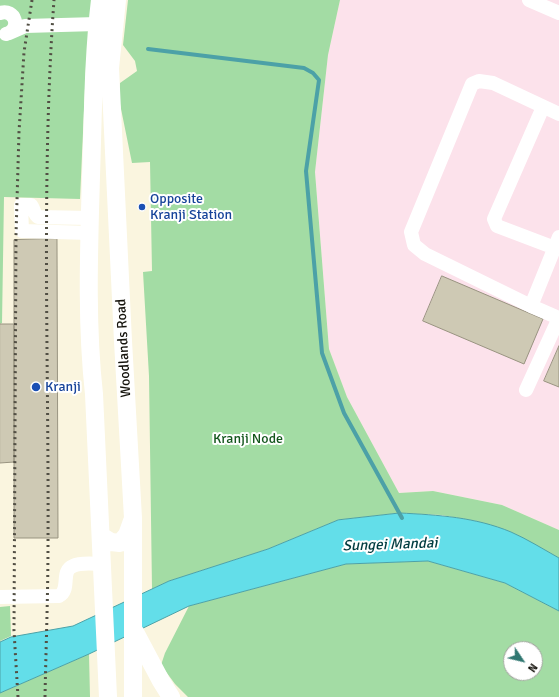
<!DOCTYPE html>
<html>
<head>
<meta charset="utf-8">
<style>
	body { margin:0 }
	#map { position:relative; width:559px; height:697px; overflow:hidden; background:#faf5df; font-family:Signika,sans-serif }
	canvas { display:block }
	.north { position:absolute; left:503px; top:641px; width:40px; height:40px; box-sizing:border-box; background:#fff; border:1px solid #a1a19e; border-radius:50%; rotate:125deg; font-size:11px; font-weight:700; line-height:16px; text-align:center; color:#15130c }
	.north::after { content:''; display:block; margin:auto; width:14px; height:18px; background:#307771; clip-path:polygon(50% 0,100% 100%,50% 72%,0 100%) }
</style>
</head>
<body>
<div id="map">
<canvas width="559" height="697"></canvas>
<div class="north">N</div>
</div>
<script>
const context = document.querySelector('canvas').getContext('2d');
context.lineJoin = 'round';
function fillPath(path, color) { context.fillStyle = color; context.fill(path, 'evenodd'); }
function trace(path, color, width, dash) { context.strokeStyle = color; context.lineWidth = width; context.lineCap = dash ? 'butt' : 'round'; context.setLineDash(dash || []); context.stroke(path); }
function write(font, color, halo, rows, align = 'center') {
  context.font = font + ' Signika,sans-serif'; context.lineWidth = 4; context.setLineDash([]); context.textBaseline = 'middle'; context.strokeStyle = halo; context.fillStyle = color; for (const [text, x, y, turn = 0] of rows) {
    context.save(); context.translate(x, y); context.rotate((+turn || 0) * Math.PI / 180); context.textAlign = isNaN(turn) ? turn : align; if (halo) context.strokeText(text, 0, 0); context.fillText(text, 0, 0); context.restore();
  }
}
const industrial = new Path2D(`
	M340,0H559V530L502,505L433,491L399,493L347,397L329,349L315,172L328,55Z`);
const green = new Path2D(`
	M0,0H93L86,66L80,199L4,197L2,323L0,324Z
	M128,0H340L328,55L315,172L329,349L347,397L399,493L433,491L502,505L559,530V558L511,532L476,521L441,515L399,513L338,520L268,549L169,581L152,589L149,376L143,272L152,271L150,162L132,163L119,99L120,83L137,71L135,61L123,45Z
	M428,561L505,583L559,611V697H188L175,684L161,665L165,653L189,606L346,564ZM511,649H535V673H511Z
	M10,606L11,636L0,641V607Z
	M89,654L90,697H0V693Z`);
const water = new Path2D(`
	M400,513C438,515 475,517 511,532C527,539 543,549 559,558V611L505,583L428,561L346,564L189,606L89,654L0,693V642L11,637L73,626L169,581L268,549L338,520Z`);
const stream = new Path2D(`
	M148,49L304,68L313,73L319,80L306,171L322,353L344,413L402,518`);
const building = new Path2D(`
	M57,239L58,538H14V240Z
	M442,276L543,319L524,364L423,321Z
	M0,324H14V462L0,463Z
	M559,346V387L544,381Z`);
const minor = new Path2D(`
	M529,0L559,13
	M0,13C15,8 22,29 6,34
	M9,33L25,26L97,24
	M543,107L494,219L497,226L555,248
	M559,114L493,83L479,81L472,84L411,232L414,245L425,254L531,306L559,318
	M89,233L22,231L21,205H31C34,209 34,214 38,217L90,218
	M531,306L559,237
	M526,390L559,318
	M0,597L59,596C71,590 60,571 73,566C81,562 94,564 102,564`);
const major = new Path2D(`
	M100,0C93,58 93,117 91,176C89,248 86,322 94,394L108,697
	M117,0L110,68L123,341L133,518V697
	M101,536L111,542L120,543L127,535L132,521
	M135,632L161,681L171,697`);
const rail = new Path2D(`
	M18,697L14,631L16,235L19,132L24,52L32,0
	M45,697C46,646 48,594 48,543C49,362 41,181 54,0`);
const markers = [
	[142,207,4,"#1a4fb4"],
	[36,387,5,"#1a4fb4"]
];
const transitNames = [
	["Opposite",150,199],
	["Kranji Station",150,215],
	["Kranji",45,387]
];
const streetNames = [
	["Woodlands Road",124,348,-93]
];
const parkNames = [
	["Kranji Node",248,439]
];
const waterNames = [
	["Sungei Mandai",390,545,-2]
];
fillPath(industrial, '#fce2eb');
fillPath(green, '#a3dca4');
fillPath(water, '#63dee9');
trace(water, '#4ca1a7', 1);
trace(stream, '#4ca1a7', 4);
fillPath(building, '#cec9b4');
trace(building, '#999481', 1);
trace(minor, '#fff', 14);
trace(major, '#fff', 18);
trace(rail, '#524f44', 3, [2, 4]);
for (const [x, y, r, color] of markers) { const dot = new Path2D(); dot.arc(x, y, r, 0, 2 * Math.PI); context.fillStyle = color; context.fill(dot); trace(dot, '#fff', 1.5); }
write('14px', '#164399', '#fff', transitNames, 'left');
write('14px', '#15130c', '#fff', streetNames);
write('14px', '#13561c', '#fff', parkNames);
write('italic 15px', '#003c40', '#fff', waterNames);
</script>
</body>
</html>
